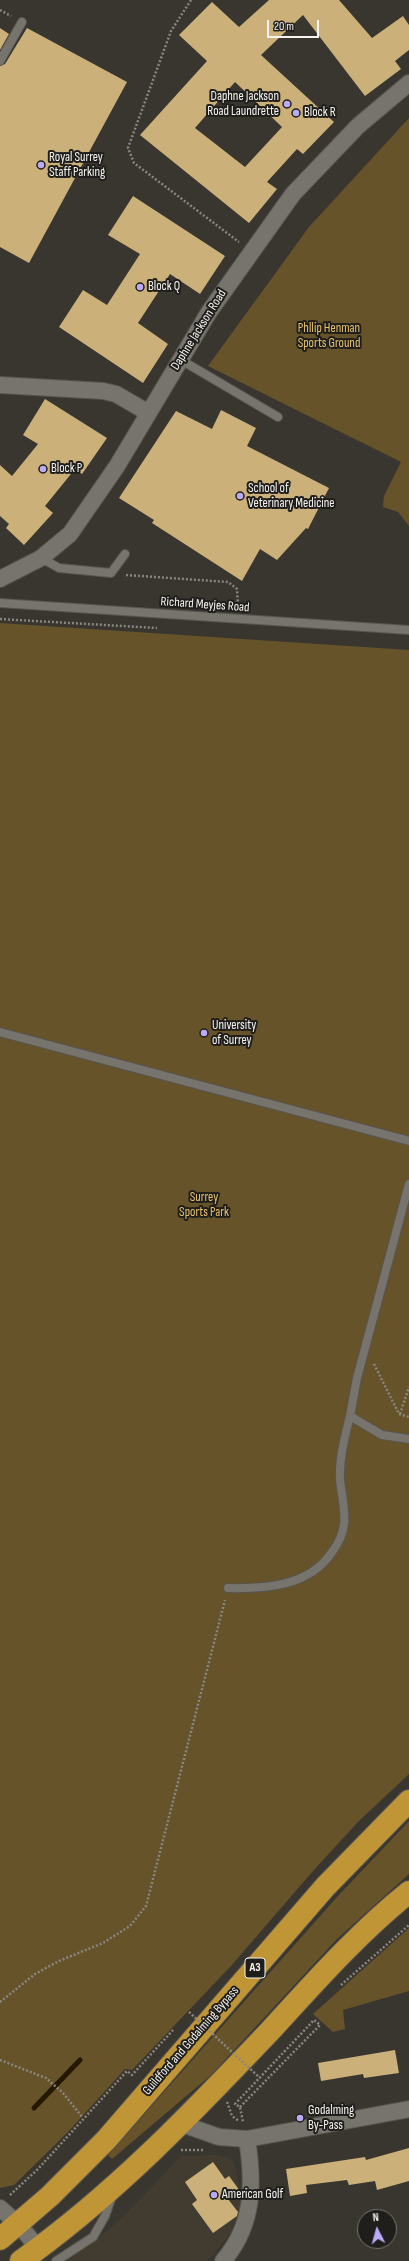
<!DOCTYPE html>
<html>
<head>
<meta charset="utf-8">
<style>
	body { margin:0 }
	#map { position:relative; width:409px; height:2261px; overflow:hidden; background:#393630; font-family:"Sofia Sans Condensed",sans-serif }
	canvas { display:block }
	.north { position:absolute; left:357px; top:2209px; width:40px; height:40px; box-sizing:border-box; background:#1f1e1b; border:1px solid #757470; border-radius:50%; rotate:354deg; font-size:11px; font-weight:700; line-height:16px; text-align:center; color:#f6f4f0 }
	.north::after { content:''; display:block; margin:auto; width:14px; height:18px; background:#bbaaf6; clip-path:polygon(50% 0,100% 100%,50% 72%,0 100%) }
	.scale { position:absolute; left:267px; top:20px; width:52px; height:18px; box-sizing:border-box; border:2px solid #f6f4f0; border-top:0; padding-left:5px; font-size:12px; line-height:14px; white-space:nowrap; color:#f6f4f0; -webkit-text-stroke:3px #1f1e1b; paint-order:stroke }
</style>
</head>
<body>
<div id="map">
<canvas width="409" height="2261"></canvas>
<div class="north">N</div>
<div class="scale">20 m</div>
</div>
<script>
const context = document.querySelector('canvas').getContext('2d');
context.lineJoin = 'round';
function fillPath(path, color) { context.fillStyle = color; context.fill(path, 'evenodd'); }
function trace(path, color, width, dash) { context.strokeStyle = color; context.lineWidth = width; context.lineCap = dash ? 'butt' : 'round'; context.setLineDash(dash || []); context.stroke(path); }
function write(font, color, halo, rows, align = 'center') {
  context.font = font + ' "Sofia Sans Condensed",sans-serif'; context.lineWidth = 4; context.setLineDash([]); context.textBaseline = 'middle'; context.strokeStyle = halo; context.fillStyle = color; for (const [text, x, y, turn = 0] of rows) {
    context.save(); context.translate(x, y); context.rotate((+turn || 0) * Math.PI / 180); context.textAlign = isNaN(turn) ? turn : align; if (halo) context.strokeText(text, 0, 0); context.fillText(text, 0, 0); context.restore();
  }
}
const built = new Path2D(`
	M218,2155L232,2159L236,2169L241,2210L230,2233L215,2253L206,2261H63L96,2240L124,2216L181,2156Z`);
const green = new Path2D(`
	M409,118V526L398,512L383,507L384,496L401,462L208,366L309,227Z
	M0,623L409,650V1774L358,1822L313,1871L231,1966L132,2070L125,2069L68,2132L14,2185L0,2188Z
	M409,1821V1874L337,1939L211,2075L112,2159L108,2155L337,1897Z
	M409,1928V1991L343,2010L345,2029L333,2032L313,2014Z`);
const stream = new Path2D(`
	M34,2108L80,2060`);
const building = new Path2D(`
	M269,0H339L372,38L403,16L409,25V50L395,61L401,69L365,96L303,15L261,55L334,122L303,154L297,149L267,182L277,189L249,223L140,135L207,61L179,35L212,2L239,27ZM235,82L282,127L245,167L195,128Z
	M0,28L9,34L0,50Z
	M27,28L127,82L29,263L0,247V66L5,64Z
	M133,196L225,256L200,294L170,274L138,323L168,344L143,383L59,327L83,290L107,305L140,254L108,235Z
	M45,399L107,438L82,474L75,469L45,506L53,513L24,545L6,528L9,524L0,516V465L12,476L38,444L23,435Z
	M221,410L256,428L247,446L329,488L308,529L306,528L277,560L260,549L242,581L152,523L154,520L119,498L176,411L212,429Z
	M395,2050L399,2073L364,2078L363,2074L321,2081L318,2063Z
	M409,2148V2181L377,2190L375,2181L349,2185L347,2180L306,2185L307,2193L290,2196L286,2169L365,2157L366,2160Z
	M213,2162L225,2179L229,2176L240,2191L228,2199L238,2212L237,2216L213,2233L192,2204L197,2200L185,2182Z`);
const path = new Path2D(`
	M191,0L171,31L128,148L134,163L239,242
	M0,10L11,16
	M126,575L228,582L237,589L238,606
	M0,619L157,628
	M374,1364L399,1414L409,1417
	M400,1414L409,1387
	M341,1985L409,1925
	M0,2002L35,1974L59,1961L103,1943L130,1926L146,1906L225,1600
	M0,2060L46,2078L63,2093L83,2118
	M227,2102L232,2116L239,2121
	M240,2107L320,2025L314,2020L235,2104L240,2107L243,2122
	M181,2150H204
	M10,2195L38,2169L127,2071L132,2075L173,2030`);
const lane = new Path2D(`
	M0,61L22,22
	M181,360L278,417
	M41,558L59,568L111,573L125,554
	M0,603L409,630
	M0,1032L409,1141
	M409,1184L357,1378L350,1416L382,1435L409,1439
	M228,1588C266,1589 310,1586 332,1552C338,1544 343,1535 344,1524C346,1510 341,1493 340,1479C339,1458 345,1436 350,1416
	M56,2261L93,2237L105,2216L112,2196`);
const street = new Path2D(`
	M0,385L103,391L116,394L147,412
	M0,579L41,558L70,534L117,466L209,312L293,194L358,126L409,83
	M182,2124L219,2137L247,2139L409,2109
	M0,2208L19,2225L39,2249
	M223,2261C254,2225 254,2184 247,2139`);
const highway = new Path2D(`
	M0,2239L50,2196L106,2140L325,1887L409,1801
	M21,2261C114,2195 192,2113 270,2031C314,1983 358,1933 409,1892`);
const pathBridge = new Path2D(`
	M189,2012L260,2078`);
const markers = [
	[287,104,4,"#bbaaf6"],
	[296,113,4,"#bbaaf6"],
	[41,165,4,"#bbaaf6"],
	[140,287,4,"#bbaaf6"],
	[43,469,4,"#bbaaf6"],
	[240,496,4,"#bbaaf6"],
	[204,1033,4,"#bbaaf6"],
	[300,2118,4,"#bbaaf6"],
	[214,2195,4,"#bbaaf6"]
];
const shields = [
	[255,1968,20]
];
const shieldNames = [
	["A3",255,1968]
];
const poiNames = [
	["Daphne Jackson",279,97,"right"],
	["Road Laundrette",279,112,"right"],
	["Block R",304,113],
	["Royal Surrey",49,158],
	["Staff Parking",49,173],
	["Block Q",148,287],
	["Block P",51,469],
	["School of",248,489],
	["Veterinary Medicine",248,504],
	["University",212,1026],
	["of Surrey",212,1041],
	["Godalming",308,2111],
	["By-Pass",308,2126],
	["American Golf",222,2195]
];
const parkNames = [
	["Phllip Henman",329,329],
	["Sports Ground",329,344],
	["Surrey",204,1198],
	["Sports Park",204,1213]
];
const streetNames = [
	["Daphne Jackson Road",199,330,-58],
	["Richard Meyjes Road",205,605,4],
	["Guildford and Godalming Bypass",191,2041,-49]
];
fillPath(built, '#423c30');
fillPath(green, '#67532a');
trace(stream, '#241800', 5);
fillPath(building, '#cbb079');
trace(lane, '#585550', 10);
trace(street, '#585550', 18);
trace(highway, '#585550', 24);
trace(path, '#888681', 2.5, [2, 2]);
trace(lane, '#77746d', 8);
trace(street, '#77746d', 16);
trace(highway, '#c09535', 22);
trace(pathBridge, '#888681', 2.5, [2, 2]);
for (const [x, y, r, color] of markers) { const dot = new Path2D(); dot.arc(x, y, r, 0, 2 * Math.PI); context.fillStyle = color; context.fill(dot); trace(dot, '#1f1e1b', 1.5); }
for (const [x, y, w] of shields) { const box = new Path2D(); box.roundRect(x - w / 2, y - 10, w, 20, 3); context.fillStyle = '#1f1e1b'; context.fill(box); trace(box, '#f6f4f0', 1); }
write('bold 12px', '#f6f4f0', null, shieldNames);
write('13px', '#f6f4f0', '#1f1e1b', poiNames, 'left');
write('13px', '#e8c171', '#1f1e1b', parkNames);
write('13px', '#f6f4f0', '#1f1e1b', streetNames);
</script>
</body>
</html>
